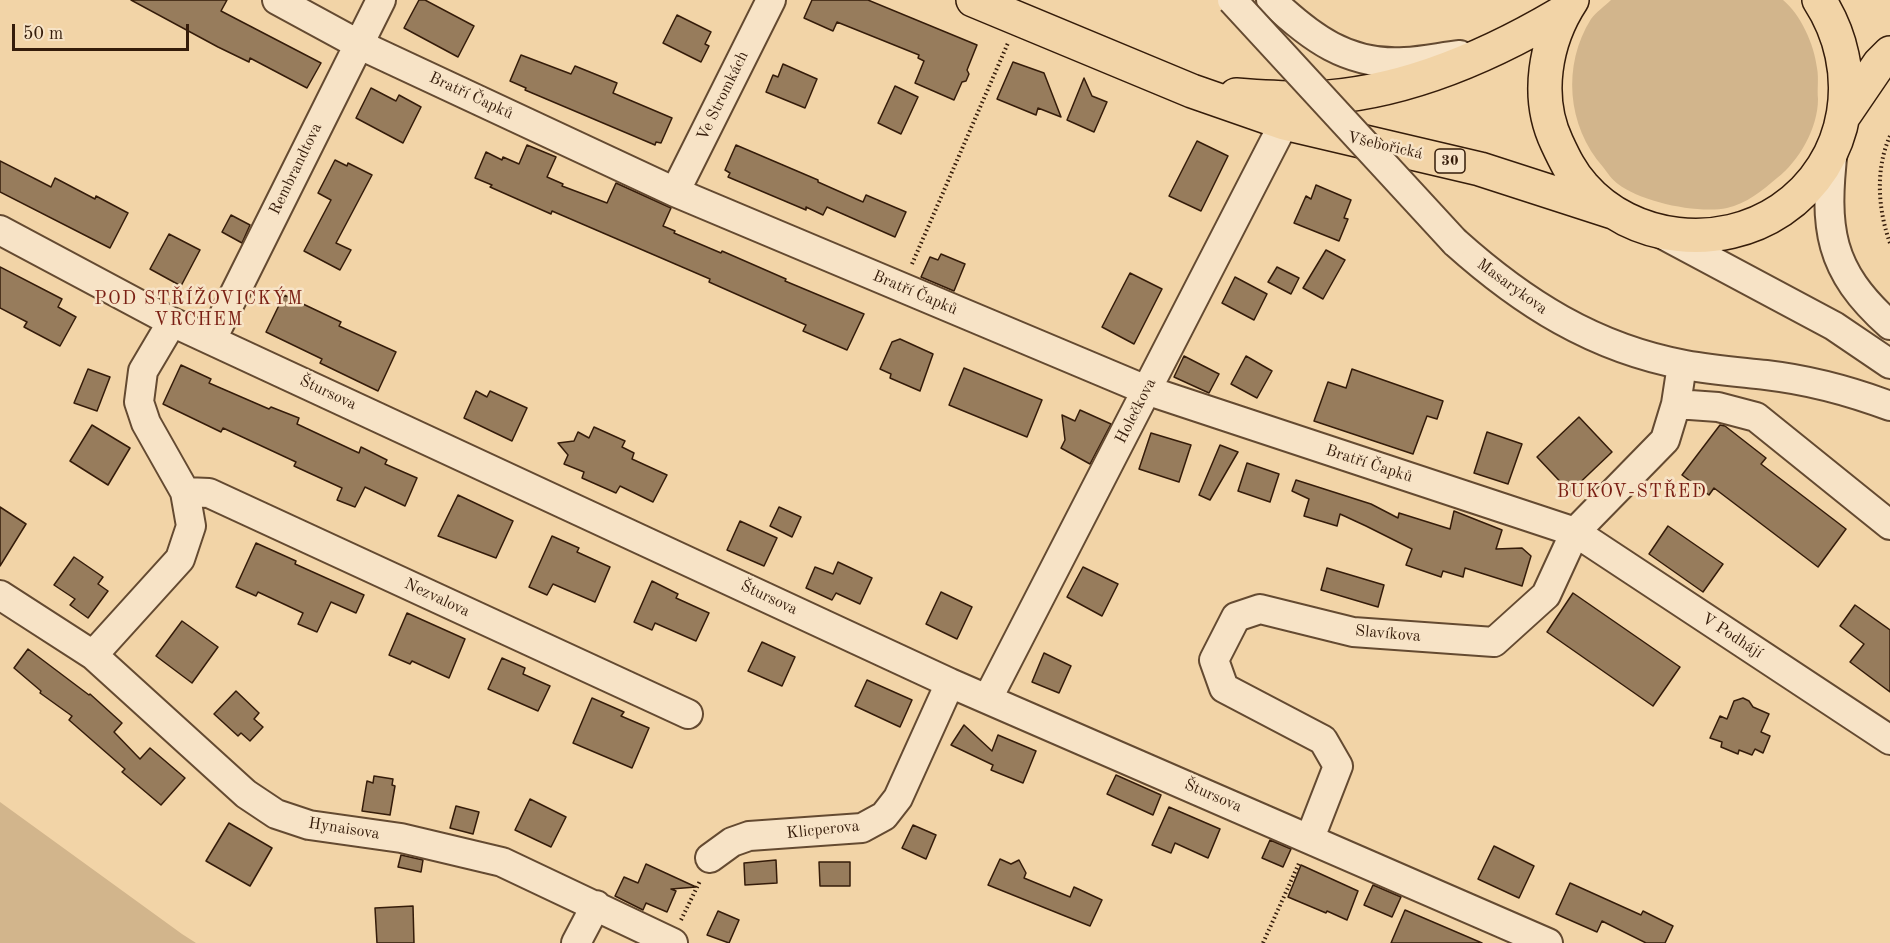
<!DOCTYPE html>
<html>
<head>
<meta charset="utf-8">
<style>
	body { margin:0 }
	#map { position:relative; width:1890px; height:943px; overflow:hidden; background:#f2d4a7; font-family:"Old Standard TT",serif }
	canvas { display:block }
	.scale { position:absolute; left:12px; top:24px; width:177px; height:27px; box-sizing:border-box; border:3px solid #351c0a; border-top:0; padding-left:8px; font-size:18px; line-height:21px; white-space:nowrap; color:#351c0a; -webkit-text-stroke:4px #f7e3c6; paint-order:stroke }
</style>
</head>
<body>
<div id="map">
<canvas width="1890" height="943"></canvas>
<div class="scale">50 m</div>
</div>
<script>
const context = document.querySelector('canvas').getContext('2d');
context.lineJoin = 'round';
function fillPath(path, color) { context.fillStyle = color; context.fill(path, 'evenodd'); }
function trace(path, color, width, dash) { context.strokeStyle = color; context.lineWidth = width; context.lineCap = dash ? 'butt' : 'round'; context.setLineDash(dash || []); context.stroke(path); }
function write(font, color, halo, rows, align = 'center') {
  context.font = font + ' "Old Standard TT",serif'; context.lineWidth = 5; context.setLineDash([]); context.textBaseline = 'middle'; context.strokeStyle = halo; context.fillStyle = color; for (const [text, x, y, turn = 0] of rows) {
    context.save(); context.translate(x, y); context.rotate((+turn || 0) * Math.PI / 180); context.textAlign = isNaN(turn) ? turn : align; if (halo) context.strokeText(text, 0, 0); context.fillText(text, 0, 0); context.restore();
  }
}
const green = new Path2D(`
	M1611,0H1783C1801,15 1814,44 1817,68C1819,78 1817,89 1818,99C1818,128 1799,161 1777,178C1763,190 1746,204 1727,208C1698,214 1641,202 1618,184C1612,180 1607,172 1603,167C1567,126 1562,65 1591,19C1596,12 1605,6 1611,0Z
	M0,802L182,934L196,943H0Z`);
const building = new Path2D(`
	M131,0H227L221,11L321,63L307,88L250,58L249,62L218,47Z
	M419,0H425L474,26L458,57L404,28Z
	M812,0H868L977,45L967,70L969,74L966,81L962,82L954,100L915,83L924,61L918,58L919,55L837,22L833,31L804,18Z
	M677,15L711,32L705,44L709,46L701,62L663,43Z
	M521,55L571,74L575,66L617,83L613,93L672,118L661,143L656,142L655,145L525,90L526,88L510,81Z
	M1013,62L1044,73L1061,117L1038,108L1036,115L997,99Z
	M783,64L817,79L805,108L766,92L773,75L778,77Z
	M1084,78L1092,96L1107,102L1094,132L1067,120Z
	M895,86L918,97L901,134L878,123Z
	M371,88L396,101L399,95L421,107L403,143L356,118Z
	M1197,141L1228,156L1201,211L1169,196Z
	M527,145L556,157L547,177L563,184L562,186L607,203L616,183L671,208L663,226L675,231L674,233L721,253L722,251L786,279L785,281L864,314L847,350L803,331L806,325L709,282L710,279L552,211L551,214L490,187L492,185L475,178L486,152L502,160L503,157L519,164Z
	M736,145L818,180V182L863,202L866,195L906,212L895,237L827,207L823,215L806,207V210L728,177L730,173L725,170Z
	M335,160L347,166L348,163L372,175L336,243L351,250L340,270L304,251L331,200L318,193Z
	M0,161L51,187L55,178L95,199L96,196L128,213L110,248L0,192Z
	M1316,185L1351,200L1344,218L1348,219L1339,241L1294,223L1306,196L1311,199Z
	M231,215L250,225L242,243L222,232Z
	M169,234L200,250L181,286L150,269Z
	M1326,250L1345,260L1323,299L1303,288Z
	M941,254L965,264L954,291L921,277L930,257L938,260Z
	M0,267L62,299L58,307L76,317L60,346L24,327L27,322L0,308Z
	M1277,267L1299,278L1291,294L1268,282Z
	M1130,273L1162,289L1134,344L1102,327Z
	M1235,277L1267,294L1254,320L1222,303Z
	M284,295L341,322L339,326L396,352L378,391L320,363L322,359L266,332Z
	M900,339L933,354L920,391L890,378L891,374L880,369L892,342Z
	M1184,356L1219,374L1209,393L1174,377Z
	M1246,356L1272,371L1257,398L1231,384Z
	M181,365L211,379L209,383L269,409L271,407L299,418L297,424L359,453L361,447L387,460L385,464L417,478L405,506L365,487L355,507L337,500L342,488L294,466L296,462L223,428L221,432L163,404Z
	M964,368L1042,400L1027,437L949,405Z
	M88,369L110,377L97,411L74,403Z
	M1352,369L1443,401L1437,419L1427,416L1413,454L1314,421L1328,382L1346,388Z
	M476,391L487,397L490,391L527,408L512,441L464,418Z
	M1080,410L1111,424L1090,464L1061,448L1065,440L1062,415L1075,421Z
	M1579,417L1612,452L1570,492L1537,457Z
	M92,425L130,448L108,485L70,461Z
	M1720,425L1725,426L1766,458L1761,464L1846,529L1818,567L1714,488L1709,495L1682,475Z
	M594,427L625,441L622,447L634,453L632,459L667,475L653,502L620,486L616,493L582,478L584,472L564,464L568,455L558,443L574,441L578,432L589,438Z
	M1487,432L1522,444L1508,484L1474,473Z
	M1151,433L1191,445L1179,482L1139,469Z
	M1220,445L1238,452L1210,500L1199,495Z
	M1247,463L1279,474L1270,502L1238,491Z
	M1296,480L1371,504L1398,518L1399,513L1450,529L1454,511L1502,530L1496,549L1522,548L1531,556L1522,586L1465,568L1463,577L1443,571L1441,577L1406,565L1412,549L1366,526L1340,514L1337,526L1304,516L1309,499L1292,491Z
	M458,495L513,521L496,558L438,536Z
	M0,507L26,524L0,566Z
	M779,507L801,517L792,537L770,526Z
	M740,521L777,538L764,566L727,550Z
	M1668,526L1723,564L1703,592L1649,554Z
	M552,536L579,548L577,552L610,567L595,602L553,584L547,595L529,587Z
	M256,543L296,561L295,564L364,595L356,613L331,602L317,632L298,624L303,613L258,592L256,596L236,587Z
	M74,557L103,577L98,584L108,591L88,618L70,605L75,599L54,585Z
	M838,562L872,578L860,604L836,593L832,600L806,588L815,567L833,574Z
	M1083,567L1118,584L1102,616L1067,597Z
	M1327,568L1384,585L1378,607L1321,590Z
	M652,581L678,594L676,598L709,613L696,641L655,623L652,630L634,622Z
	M941,592L972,607L957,639L926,624Z
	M1573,593L1680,667L1653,706L1547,632Z
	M1855,605L1890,630V692L1850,662L1864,644L1840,626Z
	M407,613L465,639L449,678L412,661L410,664L389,655Z
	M182,621L218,647L192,683L156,656Z
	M762,642L795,657L782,686L748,671Z
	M28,649L89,695L90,694L122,723L114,732L140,759L150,748L185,778L161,805L122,772L125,769L69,720L72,716L40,693L41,691L14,668Z
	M1044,653L1071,666L1059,693L1032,682Z
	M502,658L525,668L523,674L550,686L538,711L488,689Z
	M867,680L912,700L900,727L855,706Z
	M236,691L259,713L254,719L263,727L250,741L241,733L238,736L214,714Z
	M592,698L624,712L621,716L649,728L632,768L573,743Z
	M1743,698L1749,701L1753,707L1769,714L1761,732L1770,736L1763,753L1755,749L1752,755L1739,750L1738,754L1721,747L1722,742L1710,738L1720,716L1727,719L1734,701Z
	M964,725L992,751L998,735L1036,751L1023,783L991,770L993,765L951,745Z
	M1116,775L1161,795L1153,815L1107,794Z
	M374,776L393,779L392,785L395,786L390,815L362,811L367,781L373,783Z
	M530,799L566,817L551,847L515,830Z
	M456,806L479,812L473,834L450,828Z
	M1169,807L1220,829L1208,858L1175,843L1171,853L1152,845Z
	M229,823L272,848L250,886L206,861Z
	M913,825L936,835L926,859L902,848Z
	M1270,840L1291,849L1283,867L1262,858Z
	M1494,846L1534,866L1519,898L1478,879Z
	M401,855L423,860L421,872L398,867Z
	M1000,859L1011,864L1019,860L1026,873L1024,878L1070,897L1074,887L1102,900L1090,926L988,885Z
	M776,860L777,883L745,885L744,863Z
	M819,862H850V886H820Z
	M646,864L696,887L671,889L676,891L667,912L646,903L643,910L615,896L624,877L638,883Z
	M1301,865L1358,891L1347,920L1327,911L1326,913L1288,897Z
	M1570,883L1641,915L1643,911L1673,926L1665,943H1646L1602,921L1597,932L1556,914Z
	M1373,885L1401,897L1392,917L1364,905Z
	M413,906L414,943H377L375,908Z
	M1405,910L1482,943H1391Z
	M718,911L739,920L729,943L707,935Z`);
const path = new Path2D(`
	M1890,136C1875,169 1878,210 1890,243
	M912,264L1008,43
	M681,920L700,881
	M1263,943L1300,861`);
const minor = new Path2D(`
	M277,0L358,44L675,192L1146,390L1575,532L1890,740
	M1271,0C1310,37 1348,66 1405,62C1423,61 1442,57 1460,55
	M1833,149C1824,228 1828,270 1890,325
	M675,192L771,0
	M0,230L172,322L950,683L1548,943
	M1660,233L1834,326L1890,364
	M1455,242C1523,303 1594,348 1685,365C1712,370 1739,372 1766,375C1809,380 1850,391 1890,406
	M212,339L381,0
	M1676,404L1718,407L1756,417L1890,525
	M185,492L209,493L688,714
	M0,595L93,655L246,794L276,814L309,825L401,838L502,862L673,943
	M93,655L180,559L191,526L185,492L146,423L139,402L143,371L172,322
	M988,698L1284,123
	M1310,838L1338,766L1323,740L1224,688L1214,660L1236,617L1260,609L1353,632L1494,642L1546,595L1575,532L1665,440L1676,404L1682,365
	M710,858L732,842L749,836L862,828L884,816L898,798L950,683
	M576,943L596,905`);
const major = new Path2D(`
	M973,0L1192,91L1284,123L1480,169L1613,212
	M1572,0C1545,41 1535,97 1557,143C1564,158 1571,173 1583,186C1632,242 1720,251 1781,210C1852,162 1864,69 1819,0
	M1236,95C1262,97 1288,99 1314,98C1403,94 1490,56 1565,11
	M1845,114L1879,64L1890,53`);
const minorBridge = new Path2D(`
	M1232,0L1455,242`);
const shields = [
	[1450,161,30]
];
const shieldNames = [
	["30",1450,161]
];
const streetNames = [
	["Bratří Čapků",471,96,25],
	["Ve Stromkách",723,96,-64],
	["Všebořická",1385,146,13],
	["Rembrandtova",296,169,-64],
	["Masarykova",1512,287,36],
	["Bratří Čapků",915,293,23],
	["Štursova",328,393,25],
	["Holečkova",1136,411,-63],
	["Bratří Čapků",1369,464,18],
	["Nezvalova",437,598,25],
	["Štursova",769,598,25],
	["Slavíkova",1388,634,5],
	["V Podhájí",1732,636,33],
	["Štursova",1213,796,23],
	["Hynaisova",344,829,9],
	["Klicperova",823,830,-6]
];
const neighbourhoodNames = [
	["POD STŘÍŽOVICKÝM",199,299],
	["VRCHEM",199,320],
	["BUKOV-STŘED",1632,492]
];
fillPath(green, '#d2b58c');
fillPath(building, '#977c5c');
trace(building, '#351c0a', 1.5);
trace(minor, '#644a31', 32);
trace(major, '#351c0a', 36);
trace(path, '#351c0a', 4, [1.5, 3]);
trace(minor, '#f7e3c6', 28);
trace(major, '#f2d4a7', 33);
trace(minorBridge, '#644a31', 32, []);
trace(minorBridge, '#f7e3c6', 28);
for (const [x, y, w] of shields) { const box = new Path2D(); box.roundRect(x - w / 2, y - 12, w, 24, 4.5); context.fillStyle = '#f7e3c6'; context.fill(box); trace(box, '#351c0a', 1.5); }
write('bold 15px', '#351c0a', null, shieldNames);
write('16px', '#351c0a', '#f7e3c6', streetNames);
context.letterSpacing = '1.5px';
write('18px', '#7a1f14', '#f7e3c6', neighbourhoodNames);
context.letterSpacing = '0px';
</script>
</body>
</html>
